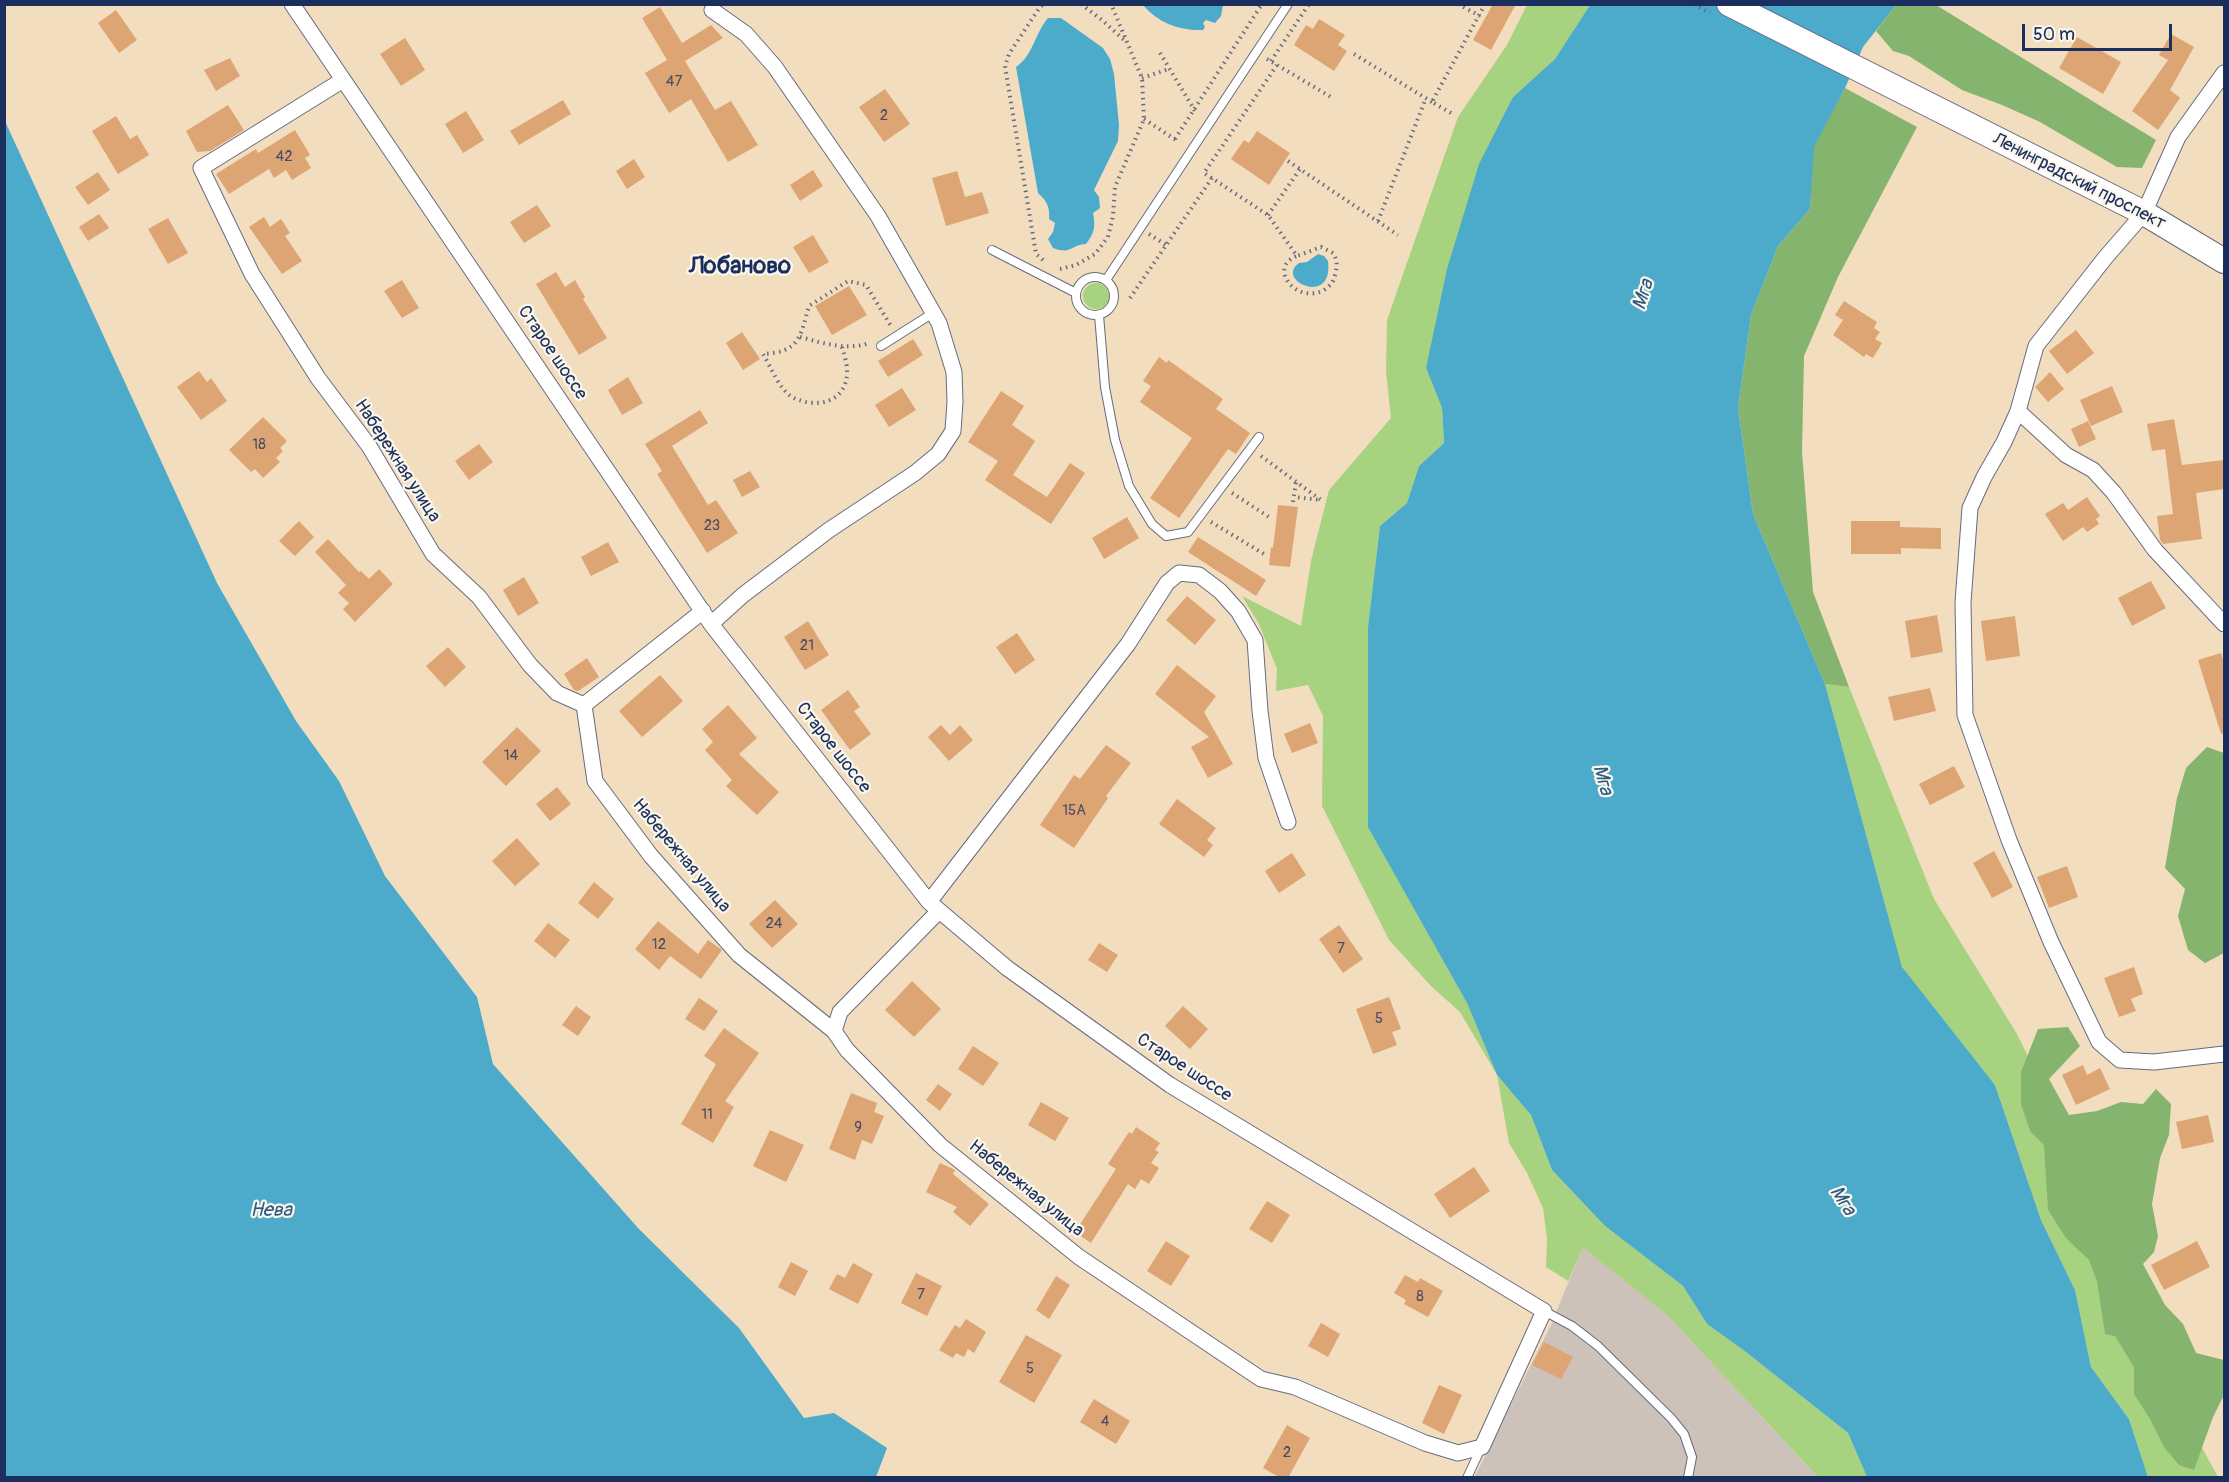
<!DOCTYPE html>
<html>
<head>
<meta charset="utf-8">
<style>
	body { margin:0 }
	#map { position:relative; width:2229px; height:1482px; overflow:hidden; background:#f2ddbe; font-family:Pangolin,sans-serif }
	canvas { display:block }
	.frame { position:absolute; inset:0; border:6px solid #1b2f5e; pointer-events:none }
	.scale { position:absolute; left:2022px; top:24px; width:150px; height:27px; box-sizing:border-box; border:3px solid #1b2f5e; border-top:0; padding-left:8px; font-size:18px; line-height:21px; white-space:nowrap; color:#1b2f5e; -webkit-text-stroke:4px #fbf7ec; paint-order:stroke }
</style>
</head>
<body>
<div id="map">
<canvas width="2229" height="1482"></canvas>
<div class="frame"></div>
<div class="scale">50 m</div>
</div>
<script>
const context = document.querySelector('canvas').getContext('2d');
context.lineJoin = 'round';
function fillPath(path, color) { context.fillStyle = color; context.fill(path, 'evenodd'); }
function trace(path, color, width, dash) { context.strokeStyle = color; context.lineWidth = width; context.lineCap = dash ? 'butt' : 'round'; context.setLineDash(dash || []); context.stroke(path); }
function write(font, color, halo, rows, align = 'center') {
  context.font = font + ' Pangolin,sans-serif'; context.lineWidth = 4.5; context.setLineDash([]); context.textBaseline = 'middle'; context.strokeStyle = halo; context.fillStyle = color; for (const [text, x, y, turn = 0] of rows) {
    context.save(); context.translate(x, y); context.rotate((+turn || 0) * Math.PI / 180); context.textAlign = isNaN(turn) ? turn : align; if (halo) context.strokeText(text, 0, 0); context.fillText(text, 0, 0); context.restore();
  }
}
const industrial = new Path2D(`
	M1583,1246L1667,1315L1818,1477L1474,1478L1551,1325Z`);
const green = new Path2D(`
	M1527,5H1590L1555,59L1513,97L1426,368L1442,408L1444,443L1419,466L1407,503L1380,526L1368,627V826L1467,1003L1497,1075L1531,1115L1552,1170L1605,1226L1683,1286L1707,1324L1746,1352L1848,1433L1867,1477H1818L1667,1315L1583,1247L1568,1281L1546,1267L1547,1239L1543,1208L1527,1173L1509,1143L1497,1075L1460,1012L1431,986L1389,940L1322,806L1323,716L1308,685L1276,691L1277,669L1259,624L1242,596L1301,626L1311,561L1329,490L1391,418L1386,372L1387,320L1458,117L1507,45Z
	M1083 296a13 13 0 1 1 26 0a13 13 0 1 1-26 0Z
	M1825,684L1849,687L1934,899L2017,1034L2082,1168L2201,1446L2218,1477H2148L2129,1419L2091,1367L2075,1290L2041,1220L1995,1085L1902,968Z`);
const forest = new Path2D(`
	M1896,5H1936L2156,140L2142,168L2117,167L2040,122L2002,105L1962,90L1909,56L1893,51L1876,31Z
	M1845,88L1917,127L1838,277L1804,356L1802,452L1813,592L1849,687L1825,684L1753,514L1738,408L1751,315L1778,246L1810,209L1813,147Z
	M2207,747L2224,753V953L2205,963L2188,950L2178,916L2185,889L2165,868L2177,798L2186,768Z
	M2068,1027L2080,1046L2049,1079L2069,1115L2097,1111L2121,1102L2143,1104L2156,1089L2171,1104L2169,1135L2160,1158L2152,1204L2158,1236L2154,1252L2143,1264L2165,1305L2183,1324L2196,1353L2224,1360V1395L2213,1417L2194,1470L2179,1465L2164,1447L2150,1419L2134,1394V1367L2115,1336L2105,1334L2097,1281L2089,1260L2066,1238L2048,1210L2044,1145L2030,1131L2021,1104V1072L2038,1029Z`);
const water = new Path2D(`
	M1143,5H1223L1221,16L1215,23L1206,20L1203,23L1205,27L1203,30C1180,31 1158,23 1143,5Z
	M1590,5H1896L1863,47L1845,88L1814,147L1810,209L1778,246L1751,315L1738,408L1753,514L1825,684L1902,967L1995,1085L2041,1220L2075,1290L2091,1367L2129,1419L2148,1477H1867L1848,1433L1746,1352L1707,1324L1683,1286L1605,1226L1552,1170L1531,1115L1497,1075L1467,1003L1368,827V627L1380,526L1407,503L1419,466L1444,443L1442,408L1426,368L1447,269L1479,164L1513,97L1555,59Z
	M1048,18H1061L1103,48L1110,59L1114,74L1119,125L1118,141L1094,190L1099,197L1100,208L1093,213C1096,226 1094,234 1086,244C1070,245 1072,255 1053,248L1048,239L1053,232L1055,223L1049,219C1050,207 1047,201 1038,193L1016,67C1033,56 1035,33 1048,18Z
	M4,119L217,583L296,721L339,781L385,876L477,997L493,1064L638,1228L739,1328L804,1418L834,1413L887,1448L876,1477H5Z
	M1318,254L1324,256L1328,261C1334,308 1274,280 1299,263L1307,262Z`);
const building = new Path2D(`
	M1493,4H1516L1491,50L1473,40Z
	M660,7L682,43L711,25L723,38L685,61L715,110L731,101L758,145L728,162L691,99L669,113L645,73L667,60L642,18Z
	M116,10L137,40L119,53L98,23Z
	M1319,19L1345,35L1338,45L1347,51L1334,71L1294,45L1306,25L1313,29Z
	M2171,34L2194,47L2170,90L2180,98L2158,130L2132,111L2168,60L2159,55Z
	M2077,37L2121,62L2103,94L2059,68Z
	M405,38L425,70L401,86L380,54Z
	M230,58L240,76L216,91L204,70Z
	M885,89L910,124L884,142L859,107Z
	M563,100L571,114L519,145L510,131Z
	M228,105L244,130L210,151L197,152L186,131Z
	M466,111L484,140L463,153L445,124Z
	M116,116L130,139L137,135L149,155L118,174L92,131Z
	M295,130L310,155L305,158L311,168L292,180L286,170L274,178L269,169L229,194L216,174L256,149L258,153Z
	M1257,131L1290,153L1269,185L1231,159L1244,140L1249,143Z
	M634,159L645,177L627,189L616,171Z
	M813,170L823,186L800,201L790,185Z
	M957,171L965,197L982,192L989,213L946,226L932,178Z
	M98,172L110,190L88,205L75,187Z
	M537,205L551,226L524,243L510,222Z
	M99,214L109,228L88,241L79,227Z
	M264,217L270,227L281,219L290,233L285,236L302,261L282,274L249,227Z
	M168,218L188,253L168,264L148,229Z
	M813,235L829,262L809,273L793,247Z
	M556,272L565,287L575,280L585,297L583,299L607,338L579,355L536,284Z
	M402,280L419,308L402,318L384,291Z
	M849,286L867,315L832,335L815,306Z
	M1844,301L1877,322L1874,328L1880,332L1875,339L1882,343L1873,358L1866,354L1864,357L1833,335L1843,320L1835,315Z
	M2076,330L2094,353L2067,374L2049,351Z
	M742,332L760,359L743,370L726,343Z
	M913,339L923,355L888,377L878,361Z
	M1159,357L1167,363L1168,360L1223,399L1216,409L1250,433L1236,454L1228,449L1179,518L1150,498L1192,438L1140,402L1151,386L1143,381Z
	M199,371L207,382L211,378L227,401L201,420L177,387Z
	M2050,372L2064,389L2048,402L2035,387Z
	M628,377L643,403L622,415L608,390Z
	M2112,386L2123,412L2091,426L2080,400Z
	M902,388L916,410L889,427L875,405Z
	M1001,391L1024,406L1012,425L1035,441L1013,475L1047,497L1070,463L1085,473L1051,524L985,480L998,461L968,442Z
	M700,410L708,423L672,446L708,505L716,500L738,533L707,553L657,474L662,471L645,444Z
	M263,417L287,441L280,448L283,451L276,458L280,462L263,478L255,469L251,472L229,450Z
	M2174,419L2182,465L2224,460V489L2196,493L2202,539L2163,544L2160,540L2157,516L2173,514L2165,449L2152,451L2147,424Z
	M2088,421L2096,439L2079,447L2071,429Z
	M479,444L493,462L469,480L455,461Z
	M750,471L760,487L742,497L733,480Z
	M2087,497L2100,516L2096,519L2099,524L2087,532L2083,527L2063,541L2045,514L2063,503L2068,510Z
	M1278,505L1298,507L1290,567L1269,565L1271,547L1273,548Z
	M1127,517L1139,538L1104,559L1092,538Z
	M299,521L314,537L295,556L279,541Z
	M1851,521H1900V527L1941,528V549L1901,548V554H1851Z
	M1198,537L1266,580L1256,596L1188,552Z
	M328,539L359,572L361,571L369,579L379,569L393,584L355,622L343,609L349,603L338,593L346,585L315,552Z
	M608,542L619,562L591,576L581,557Z
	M524,577L539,603L518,616L503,590Z
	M2151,581L2166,608L2132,626L2118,598Z
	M1187,596L1216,620L1195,645L1166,620Z
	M1937,615L1943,652L1911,658L1905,621Z
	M2015,616L2020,656L1986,661L1981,621Z
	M808,621L829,655L805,670L784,637Z
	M1017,633L1035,660L1015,674L996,647Z
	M448,647L466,667L445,687L426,666Z
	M2221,653L2224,663V733L2221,734L2198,660Z
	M587,658L599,677L578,691L574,690L564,674Z
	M1177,665L1216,696L1204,712L1233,764L1208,778L1191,747L1209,737L1155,694Z
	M660,675L683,701L642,737L619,711Z
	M1930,688L1936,711L1894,721L1888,697Z
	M848,690L860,707L854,711L871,734L850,750L821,710Z
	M728,705L757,738L739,754L779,792L757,815L726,786L732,780L705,750L713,742L702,729Z
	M1310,723L1318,743L1292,753L1284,734Z
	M941,725L950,735L960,725L973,740L949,761L928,737Z
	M517,727L541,751L506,786L482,762Z
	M1106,745L1131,763L1106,796L1108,798L1074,848L1040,825L1074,775L1080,779Z
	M1954,766L1965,787L1930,805L1919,784Z
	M557,787L571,804L550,821L536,804Z
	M1177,799L1216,828L1207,840L1213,845L1204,857L1159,824Z
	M517,838L540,864L515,886L492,861Z
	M1994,851L2013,887L1992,898L1973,863Z
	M1292,853L1306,875L1279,893L1265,871Z
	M2067,866L2078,897L2049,908L2037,877Z
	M594,882L614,899L598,919L578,903Z
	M775,900L798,924L772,948L749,924Z
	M658,921L698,954L708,940L722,950L701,979L670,956L659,970L635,949Z
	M548,923L570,940L555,958L534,941Z
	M1339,925L1363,959L1343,973L1319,939Z
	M1099,943L1118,955L1107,972L1088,960Z
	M2134,967L2143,994L2131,999L2136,1011L2119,1017L2104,978Z
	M912,981L941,1009L914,1037L885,1010Z
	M1389,997L1401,1029L1392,1032L1397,1045L1373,1054L1356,1009Z
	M699,998L718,1011L704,1031L685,1019Z
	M576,1006L591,1017L578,1036L562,1025Z
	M1183,1006L1208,1029L1190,1049L1165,1026Z
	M724,1028L759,1053L725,1101L734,1107L713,1143L681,1124L716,1064L704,1056Z
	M973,1046L999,1063L983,1086L958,1069Z
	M2083,1065L2087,1075L2100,1068L2110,1089L2076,1105L2062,1075Z
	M938,1084L952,1094L940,1111L926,1100Z
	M851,1093L877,1103L874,1112L884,1116L872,1144L862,1140L855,1160L829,1149Z
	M1041,1102L1069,1118L1055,1141L1028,1125Z
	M2208,1115L2214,1142L2182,1149L2176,1122Z
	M1136,1127L1160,1143L1155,1150L1159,1152L1151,1163L1159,1168L1149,1184L1141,1179L1135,1189L1128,1184L1091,1243L1075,1232L1116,1169L1108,1164L1129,1132L1132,1134Z
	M770,1130L804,1145L786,1182L753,1166Z
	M940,1163L955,1170L953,1174L989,1204L970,1226L953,1212L957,1207L926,1192Z
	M1474,1167L1490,1191L1450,1218L1434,1194Z
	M1267,1201L1290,1215L1272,1243L1249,1229Z
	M1166,1241L1190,1256L1171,1286L1147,1271Z
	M2197,1241L2210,1267L2164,1290L2151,1265Z
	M791,1262L808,1271L795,1296L778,1287Z
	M853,1263L873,1274L858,1304L829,1289L837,1274L845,1278Z
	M916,1273L942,1286L927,1316L901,1303Z
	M1405,1275L1418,1282L1420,1278L1443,1291L1428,1317L1404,1304L1406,1300L1394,1293Z
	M1056,1276L1070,1285L1049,1319L1036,1310Z
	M966,1319L986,1332L974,1353L968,1349L964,1357L956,1353L953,1358L939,1350L955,1325L960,1328Z
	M1321,1323L1340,1334L1328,1357L1308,1346Z
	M1026,1335L1062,1355L1034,1403L999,1382Z
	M1544,1342L1573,1357L1561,1379L1532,1365Z
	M1439,1385L1462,1395L1444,1434L1422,1423Z
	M1094,1399L1130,1421L1116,1444L1080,1422Z
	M1287,1425L1310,1438L1288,1478H1281L1263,1468Z`);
const path = new Path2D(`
	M1081,4L1102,20L1124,40
	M1458,4L1480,16
	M1694,4L1710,13
	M1160,53L1195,111
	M1354,54L1432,102
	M1267,59L1331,97
	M1271,61L1309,4
	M1277,65L1204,173L1268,215L1297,256C1267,267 1296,305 1324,290C1330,286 1333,283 1335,275C1337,267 1338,261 1333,253L1321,247L1297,256
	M1142,78L1169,69
	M1451,113L1432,102L1485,4
	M1144,119L1176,140
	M1175,139L1262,4
	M1288,161L1398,235
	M1268,215L1300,169
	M1378,221L1426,98
	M1149,234L1166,245
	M1043,260L1036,254L1005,66L1009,54L1040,7L1044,4
	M1060,269L1076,265L1095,254L1108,237L1113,216L1115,187L1144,119L1142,78L1111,4
	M1130,298L1212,178
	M800,337C824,343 845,351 869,343
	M842,347C844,354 847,363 847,370C848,402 817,410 792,397C779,389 771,367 763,354C800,352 800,337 809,306L848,281L866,285L891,326
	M1261,456L1321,500L1294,497
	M1232,493L1269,517
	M1293,502L1296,482
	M1211,522L1264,554`);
const lane = new Path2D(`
	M992,250L1076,293
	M1076 296a19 19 0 1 1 38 0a19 19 0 1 1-38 0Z
	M1106,280L1288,4
	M1099,315L1105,387L1115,440L1129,486L1152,524L1166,536L1188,532L1259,437
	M881,346L933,313
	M1544,1311L1572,1326L1598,1346L1671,1418L1684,1434L1692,1457L1688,1478
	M1467,1478L1481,1448`);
const street = new Path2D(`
	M292,4L711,624L929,902L1007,968L1170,1085L1544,1311L1482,1447L1458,1453L1425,1443L1295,1387L1261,1379L1079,1257L940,1145L847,1050L834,1031L739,955L651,856L595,781L584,705
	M2224,73L2178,137L2144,213L2105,258L2036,346L2018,411L2004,442L1984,477L1970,508L1963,602L1965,715L2009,840L2051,942L2099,1042L2120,1060L2154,1062L2224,1054
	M343,80L201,168L252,274L318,378L369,446L433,554L479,597L530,665L557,693L584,705
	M2018,411L2066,455L2093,470L2114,493L2155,550L2224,624
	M711,624L743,595L829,530L915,473L938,454L953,431L955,402L954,372L939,323L878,216L775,67L746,34L712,10
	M584,705L703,611
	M929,902L1128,644L1167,583L1179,573L1199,575L1220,591L1238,611L1255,640L1260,711L1266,758L1288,822
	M834,1031L840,1012L939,911`);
const primary = new Path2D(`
	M1729,4L2144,213L2224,261`);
const numberNames = [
	["47",674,82],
	["2",884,116],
	["42",284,157],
	["18",259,445],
	["23",712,526],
	["21",807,646],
	["14",511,756],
	["15А",1074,811],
	["24",774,924],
	["12",659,945],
	["7",1341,949],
	["5",1379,1019],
	["11",707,1115],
	["9",858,1128],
	["7",921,1295],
	["8",1420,1297],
	["5",1030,1369],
	["4",1105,1422],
	["2",1287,1453]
];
const streetNames = [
	["Ленинградский проспект",2079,182,27],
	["Старое шоссе",552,353,56],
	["Набережная улица",397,461,57],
	["Старое шоссе",833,748,52],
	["Набережная улица",681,856,50],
	["Старое шоссе",1184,1068,33],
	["Набережная улица",1026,1189,39]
];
const waterNames = [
	["Мга",1644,295,-73],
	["Мга",1602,780,74],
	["Мга",1842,1201,57],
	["Нева",271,1211]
];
const districtNames = [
	["Лобаново",740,267]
];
fillPath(industrial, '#cdc2b9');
fillPath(green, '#a7d27f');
fillPath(forest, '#85b46e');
fillPath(water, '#4cabca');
fillPath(building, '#dda574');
trace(lane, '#666c80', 10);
trace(street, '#666c80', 17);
trace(primary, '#666c80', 26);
trace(path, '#666c80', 4, [1.5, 4.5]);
trace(lane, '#fff', 8);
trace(street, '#fff', 15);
trace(primary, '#fff', 24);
write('15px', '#4c4c64', null, numberNames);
write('18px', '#1b2f5e', '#fbf7ec', streetNames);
write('italic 20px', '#2c5a84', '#fbf7ec', waterNames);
write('bold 24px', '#1b2f5e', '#fbf7ec', districtNames);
</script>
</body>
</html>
